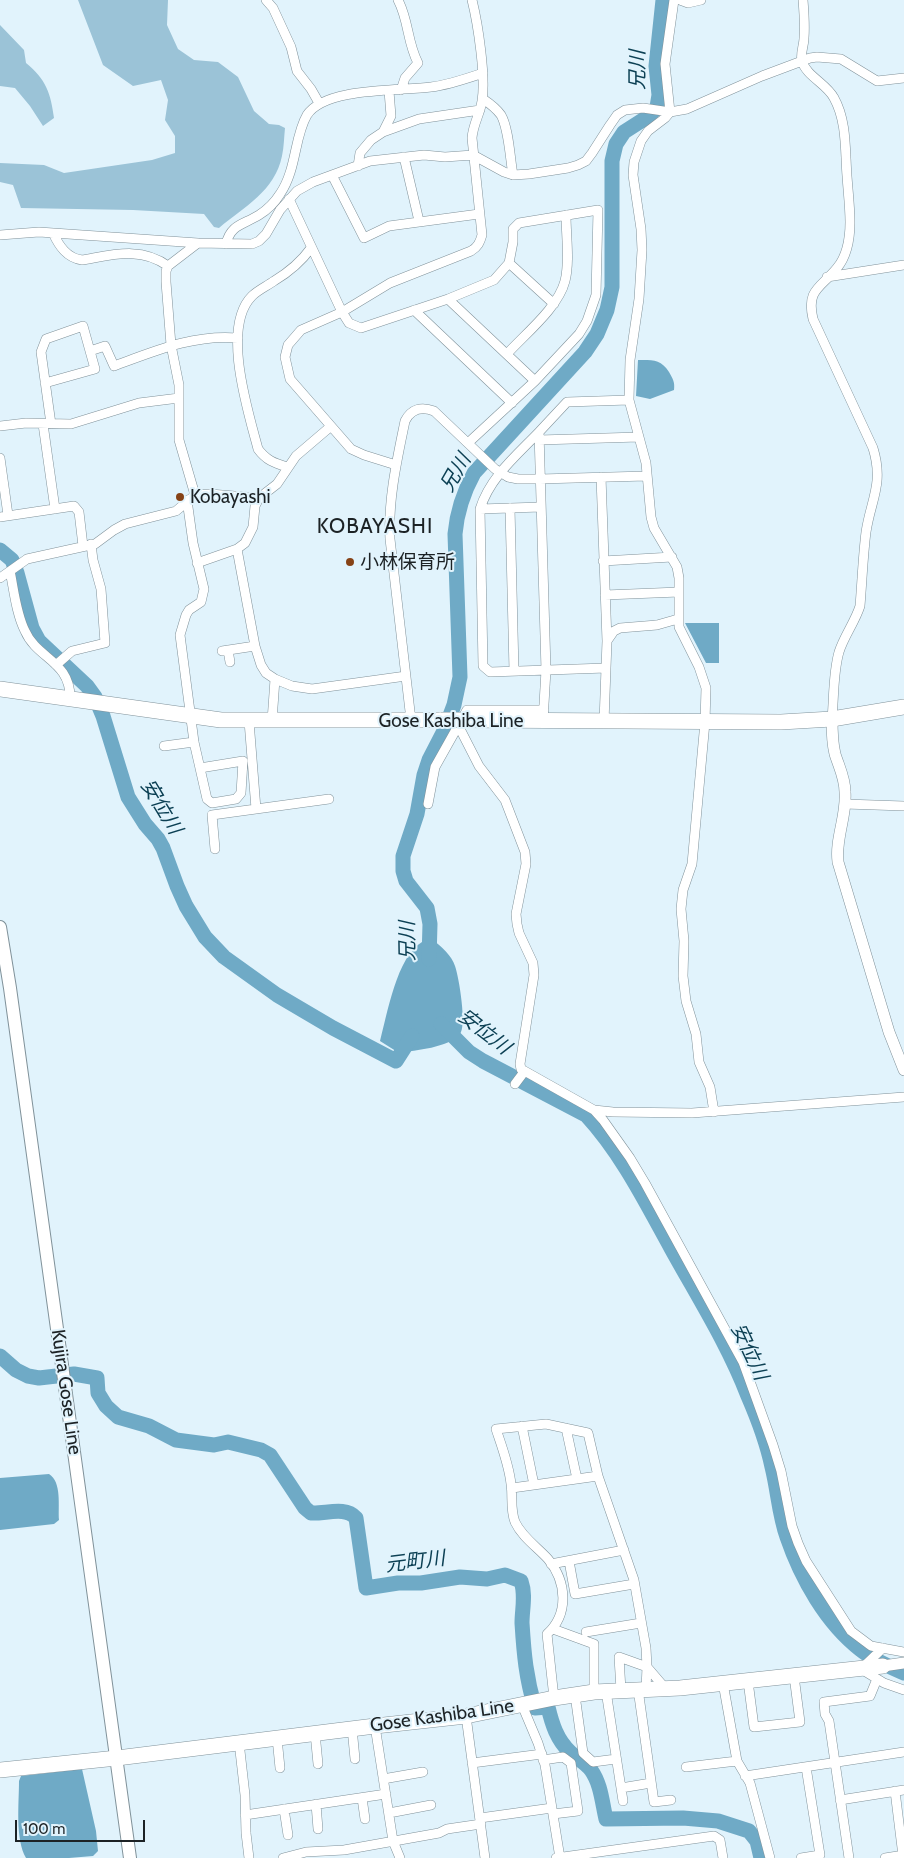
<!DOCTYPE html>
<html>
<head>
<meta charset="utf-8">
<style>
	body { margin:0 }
	#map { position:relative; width:904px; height:1858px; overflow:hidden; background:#e1f3fc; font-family:Cabin,sans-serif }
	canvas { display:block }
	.scale { position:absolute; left:15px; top:1820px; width:130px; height:22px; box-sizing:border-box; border:2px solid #1c2225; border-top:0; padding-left:6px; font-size:15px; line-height:18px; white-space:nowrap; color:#1c2225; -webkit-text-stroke:4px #e1f3fc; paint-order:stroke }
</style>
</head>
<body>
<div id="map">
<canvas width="904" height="1858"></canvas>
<div class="scale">100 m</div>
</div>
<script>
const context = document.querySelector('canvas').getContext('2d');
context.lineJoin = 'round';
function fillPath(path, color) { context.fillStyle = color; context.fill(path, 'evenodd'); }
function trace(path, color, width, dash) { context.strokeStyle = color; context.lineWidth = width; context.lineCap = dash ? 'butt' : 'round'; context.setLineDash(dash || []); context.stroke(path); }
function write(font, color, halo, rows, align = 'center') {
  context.font = font + ' Cabin,"Noto Sans JP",sans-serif'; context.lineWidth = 4; context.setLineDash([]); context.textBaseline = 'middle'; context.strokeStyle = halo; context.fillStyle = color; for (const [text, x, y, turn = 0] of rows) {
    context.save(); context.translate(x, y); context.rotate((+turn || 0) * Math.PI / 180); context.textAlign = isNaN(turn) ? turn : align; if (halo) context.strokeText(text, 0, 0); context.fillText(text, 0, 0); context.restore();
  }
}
const green = new Path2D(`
	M78,0H168L167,25L178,49L194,60L218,62L238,77L254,111L269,124L279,125L285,128C284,137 284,147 282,156C275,191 244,207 219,228L214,227L204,214L133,210L21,208L13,185L0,182V163L44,165L64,173L152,160L175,153V136L165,120L168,100L161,80L133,86L103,65Z
	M0,25L24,50L26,63C46,79 51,94 54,118L43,126L30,106L15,88L0,86Z`);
const water = new Path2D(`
	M638,360C652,360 661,359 669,372C673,379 675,382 674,390L650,399L636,396Z
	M685,623H719V663H706Z
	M433,940C441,946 452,956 455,966C459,977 467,1026 460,1034C448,1048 416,1050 399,1053L380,1041C387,1015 397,956 422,942C425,940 429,940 433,940Z
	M49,1474C62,1482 58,1506 59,1520L54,1524L0,1530V1478Z
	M82,1769L96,1831L98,1851L93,1856L69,1858H26C15,1839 19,1804 19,1781L21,1776Z`);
const river = new Path2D(`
	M0,550L12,560L17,573L32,628L39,641L87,686L95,697L103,716L128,797L145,824L158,839L163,848L177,886L186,906L205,937L224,957L277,995L333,1028L396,1061L412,1036
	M429,959L430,924L427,908L406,881L403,871V856L417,814L424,775L429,760L445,729L454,705L460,677L455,534C457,511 463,493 474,473L585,352L597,334L607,310L612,287V161L616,144L624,132L649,116L657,107L659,95L656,66L663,0
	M441,1024L469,1052L483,1061L586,1115C622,1154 646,1203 671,1248C698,1297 728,1344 748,1396C758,1419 767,1443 772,1467C778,1491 779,1515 787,1537C801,1578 826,1623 861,1650C873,1660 890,1667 904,1673
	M0,1356L16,1370L28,1376L39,1378L74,1374L97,1378L98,1393L106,1406L118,1417L149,1426L176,1440L214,1445L228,1442L261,1450L270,1455L305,1508L311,1513C326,1514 345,1506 356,1518L366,1588L398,1583H421L460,1577L487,1579L505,1575L521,1581C526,1595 522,1609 522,1623C524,1655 526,1677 535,1708L548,1707C552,1724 557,1740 570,1752C577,1759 585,1762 591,1770C601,1784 602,1802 606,1819L683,1818L718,1821L749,1831L757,1841L761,1858`);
const minor = new Path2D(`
	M266,0L273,8L291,47L297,71L311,89L319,103
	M398,0C409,21 407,42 418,63L405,78L401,90
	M674,0L665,64L670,112L665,118L648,131L641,141L634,162L633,175L641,229L642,250L639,299L630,360L629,400L646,463L651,517L654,528L677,567L679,578V627L699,667L706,688L705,722L692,864L683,890L681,909L684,941L683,976L686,1001L696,1034L699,1062L710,1087L714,1112
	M680,0L688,3L701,0
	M803,0C804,12 805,25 804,38C804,45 800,54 802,61C806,76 827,84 834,98C847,121 845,151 847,176C848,191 850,207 850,222C850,238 847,256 837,268C821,288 806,289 813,319L873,448C884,484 871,499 866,532C863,556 862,582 860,606C855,622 844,636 839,652C833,673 834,697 832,719
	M483,99C489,103 496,108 501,115C509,129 510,159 513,175
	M383,132L419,119L480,110
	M404,157L419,221
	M358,166L360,153L371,140L383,132L391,116L389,91
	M332,175L364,238L389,226L479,214
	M289,199L342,312L349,323L361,328L448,299L494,280L509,263L513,242V229L519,223L598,210L596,295L587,321L579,334L535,381L468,443
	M53,233C59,246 67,258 82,260C112,255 141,246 168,266
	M0,235L39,232L198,243L252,244L259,241L266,234L280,210L297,191L313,182L370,161L424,155L445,157L473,155L504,172L513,175L529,174L568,168L578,165L586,161L592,153L610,125L617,115L625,110L643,108L670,112L687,109L762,76L810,58L817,57L841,59L877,81L904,78
	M226,244C231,224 243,225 259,215C267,210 275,202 280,194C297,169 294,137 307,115C325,87 400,91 431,87C448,85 465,79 483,73
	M509,263L554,304
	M827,277L904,265
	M448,299L535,381
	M414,310L512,403
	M90,351L105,346L114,366C155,351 194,334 238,338
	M507,354C525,334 558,308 565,281C570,262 566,235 566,215
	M45,383L95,369L83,326L46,339L41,352L51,424
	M43,424L55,509
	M0,426L26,423L71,424L139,403L179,398
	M539,440L639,437
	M0,458L8,515
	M396,465L364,455L351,449L290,379L285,357L288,345L301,330L342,312L390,283L471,251C478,247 480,242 482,235L472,138C473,124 480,114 482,101C486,77 478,24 472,0
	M287,467C274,463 266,460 258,449C248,411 221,327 252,296C258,290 267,286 274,281C289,272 301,262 311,248
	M601,477L607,641L604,722
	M195,495L179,440V385L171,345L166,282V271L168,266L198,243
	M187,500L193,543L204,589L201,602L189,610L186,615L180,635L194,742L207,799L212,803L236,799L241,793L243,761L200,768
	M541,507L480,509L483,666L490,672L606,668
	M510,508L514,671
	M480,509C490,477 516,456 539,432
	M0,517L74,506L79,512L83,546
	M237,549L255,646L261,665L266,673L275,679L292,686L312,689L406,676
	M603,561L672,557
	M197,563L237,549L245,543L253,527L255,506L259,498L277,484L296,456L330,427
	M10,571C14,590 16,613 25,631C37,659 71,661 70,699
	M0,578L27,559L95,544L114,530L125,524L176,511L195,495L210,494L259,498
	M605,595L679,592
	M607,641L614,631L620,628L657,625L678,619
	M228,650L230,662
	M222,651L255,646
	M56,665L72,651L105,643L101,589L93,560L91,544
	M411,720L390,539C388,499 397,460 405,421C411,409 421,406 434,411L495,469L508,477L518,479H540L646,476
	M249,721L256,809
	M272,721L275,679
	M543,721L546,670L539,432L567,402L629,400
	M458,725L479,766L505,800L525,852L526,864L516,914L517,924L519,933L533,963L534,975L520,1064L521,1069L594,1110L603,1120L630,1158L645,1183L743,1362L773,1445L781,1471L792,1526L798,1543L806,1561L851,1631L871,1646L904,1652
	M164,746L194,742
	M428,804L435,767L467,710H544
	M845,804L904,806
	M215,849L212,815L329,799
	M515,1084L524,1072
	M594,1110L613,1112L692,1113L904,1097
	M522,1426L534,1485
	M566,1428L577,1479
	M512,1488L598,1476
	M569,1561L575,1594L634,1584
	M551,1564L624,1550
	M553,1629L594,1644V1692
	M586,1632L641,1623
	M883,1648L861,1669L884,1683L904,1690
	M748,1681L754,1727L800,1722L794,1676
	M723,1683L737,1761L750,1783L770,1858
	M638,1689L654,1802L671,1800
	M621,1690L619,1657L647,1667L665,1688
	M606,1691L623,1801
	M575,1695L583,1753L593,1762L616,1759
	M554,1698L547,1634C569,1614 567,1582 548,1559C537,1547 522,1537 515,1522C510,1509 513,1497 511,1484C509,1465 502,1447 496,1429L546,1424L588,1433L598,1476L634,1580L646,1648L647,1667L646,1689
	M522,1705L538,1743L545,1765L560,1858
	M466,1716L485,1858
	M375,1726L393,1841L400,1858
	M352,1728L355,1759
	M315,1733L318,1764
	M277,1738L280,1768
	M239,1742L245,1795L246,1833L249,1858
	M543,1760L563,1757L571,1763L578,1811L553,1814
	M472,1763L542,1754
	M686,1767L737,1761
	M745,1776L904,1752
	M383,1779L423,1772
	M621,1788L651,1783
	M895,1791L903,1856
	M362,1798L365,1819
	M840,1800L904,1790
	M316,1804L318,1829
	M284,1809L288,1835
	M389,1813L431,1805
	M245,1815L386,1794
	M480,1818L552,1808
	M283,1858L306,1852L344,1850L439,1833L447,1829L481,1824
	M556,1858L714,1836L720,1840L723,1858
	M801,1858L820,1855L806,1767
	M849,1858L829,1721L825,1714L824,1702L870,1696L877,1679
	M885,1858L904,1855`);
const tertiary = new Path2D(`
	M832,719C832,731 832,742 835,754C839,767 845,778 845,792C847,816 835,838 838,862L889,1032L904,1070
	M883,1666L904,1663`);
const secondary = new Path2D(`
	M0,927L10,988L130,1858`);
const primary = new Path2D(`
	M0,689L221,720H441
	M469,720L781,722L832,719L904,707
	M0,1770L117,1758L375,1726L466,1716L554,1698L594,1692L680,1688L883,1666`);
const primaryBridge = new Path2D(`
	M441,720H469`);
const markers = [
	[180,497,5,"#864216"],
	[350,562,5,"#864216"]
];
const poiNames = [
	["Kobayashi",190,497],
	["小林保育所",360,562]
];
const streetNames = [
	["Gose Kashiba Line",451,721],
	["Kujira Gose Line",66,1392,82],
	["Gose Kashiba Line",442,1716,-8]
];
const waterNames = [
	["兄川",638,70,-90],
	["兄川",456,473,-60],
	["安位川",161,807,59],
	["兄川",408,941,-91],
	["安位川",484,1032,38],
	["安位川",749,1352,65],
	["元町川",415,1562,-7]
];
const quarterNames = [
	["KOBAYASHI",375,527]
];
fillPath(green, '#9bc3d7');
fillPath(water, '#6faac6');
trace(river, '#6faac6', 15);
trace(minor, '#81929a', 10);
trace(tertiary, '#81929a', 12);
trace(secondary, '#81929a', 14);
trace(primary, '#81929a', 16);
trace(minor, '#fff', 9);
trace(tertiary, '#fff', 11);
trace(secondary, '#fff', 12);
trace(primary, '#fff', 15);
trace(primaryBridge, '#81929a', 16, []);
trace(primaryBridge, '#fff', 15);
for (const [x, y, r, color] of markers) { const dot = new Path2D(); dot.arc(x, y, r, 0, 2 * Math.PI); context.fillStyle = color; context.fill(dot); trace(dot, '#e1f3fc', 2); }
write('19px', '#1c2225', '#e1f3fc', poiNames, 'left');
write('19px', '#1c2225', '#e1f3fc', streetNames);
write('italic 20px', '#0c4054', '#e1f3fc', waterNames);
context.letterSpacing = '1px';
write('21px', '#1c2225', '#e1f3fc', quarterNames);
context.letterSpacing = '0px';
</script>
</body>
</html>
